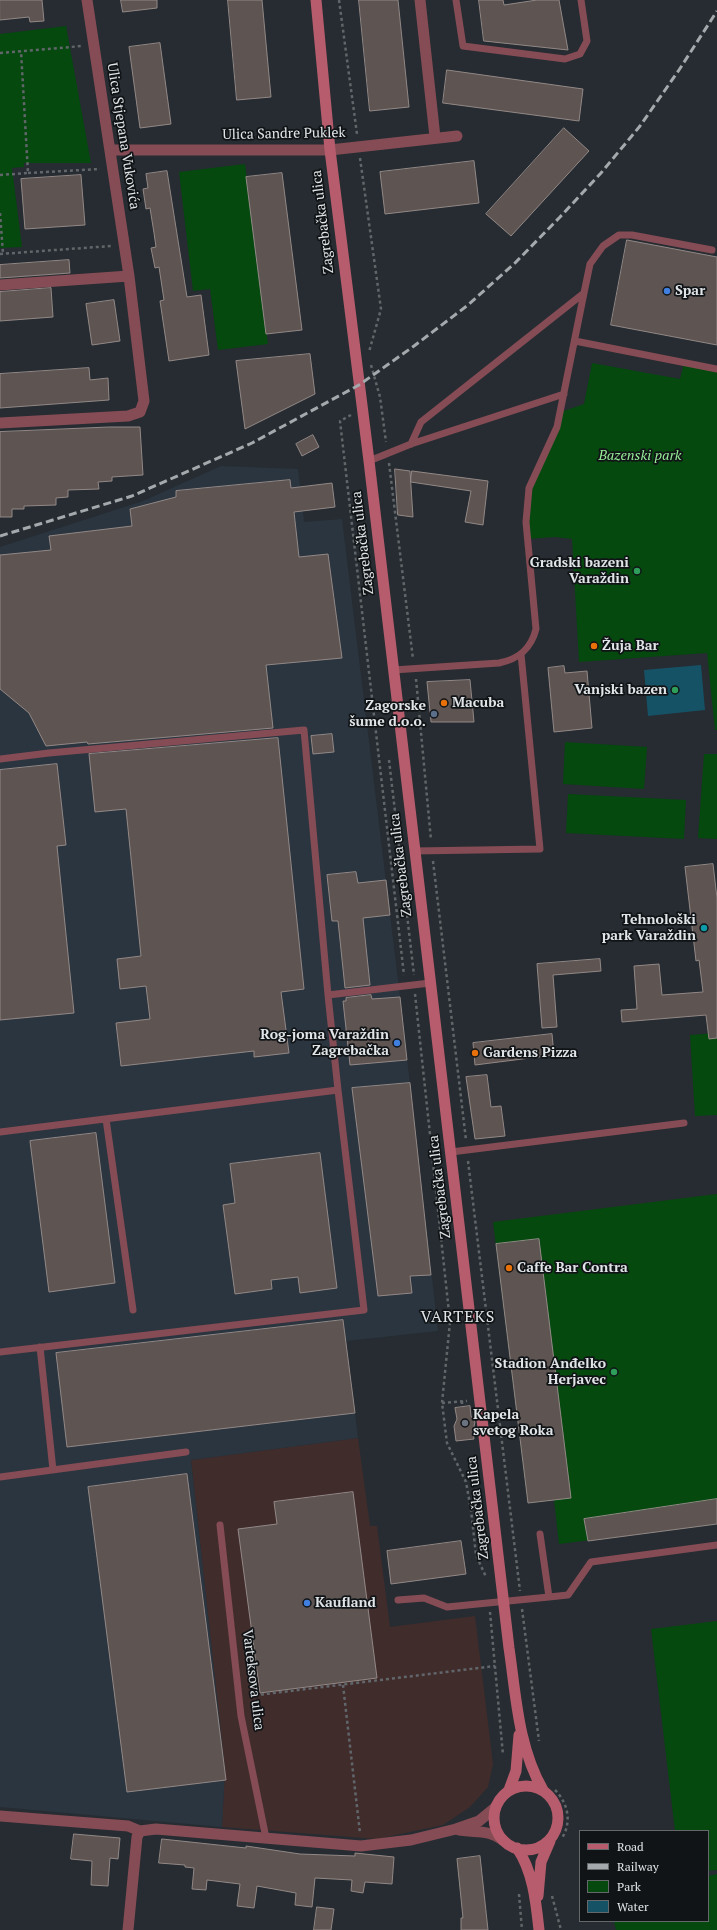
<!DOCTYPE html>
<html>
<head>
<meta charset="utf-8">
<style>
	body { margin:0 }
	#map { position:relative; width:717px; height:1930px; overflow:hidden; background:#262c31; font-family:"PT Serif",serif }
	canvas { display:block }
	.legend { position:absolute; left:579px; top:1830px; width:130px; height:92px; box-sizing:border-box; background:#111416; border:1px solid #64686a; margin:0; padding:5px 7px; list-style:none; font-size:12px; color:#e1e5e8 }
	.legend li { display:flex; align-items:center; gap:8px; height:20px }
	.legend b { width:20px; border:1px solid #64686a }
</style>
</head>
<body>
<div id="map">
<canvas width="717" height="1930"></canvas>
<ul class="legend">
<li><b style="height:5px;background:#b65c6c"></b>Road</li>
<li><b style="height:5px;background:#a4a9ad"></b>Railway</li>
<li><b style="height:11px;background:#05490f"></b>Park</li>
<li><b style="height:11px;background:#165266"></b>Water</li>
</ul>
</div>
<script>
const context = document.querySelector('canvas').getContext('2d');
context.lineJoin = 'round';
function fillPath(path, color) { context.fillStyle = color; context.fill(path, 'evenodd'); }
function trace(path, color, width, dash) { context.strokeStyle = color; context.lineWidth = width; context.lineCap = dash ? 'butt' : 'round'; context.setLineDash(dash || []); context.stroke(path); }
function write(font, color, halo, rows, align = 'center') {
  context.font = font + ' "PT Serif",serif'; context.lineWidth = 3.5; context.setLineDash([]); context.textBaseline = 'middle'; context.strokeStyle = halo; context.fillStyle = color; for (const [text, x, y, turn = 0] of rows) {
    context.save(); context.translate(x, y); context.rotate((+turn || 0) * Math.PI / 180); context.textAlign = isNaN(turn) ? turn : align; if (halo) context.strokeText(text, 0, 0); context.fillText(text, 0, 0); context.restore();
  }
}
const commercial = new Path2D(`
	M358,1438L370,1526H377L390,1627L475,1616L493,1764L488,1787L470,1807L443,1825L377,1839L222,1827L225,1770L191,1460Z`);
const built = new Path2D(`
	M221,466L298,469L304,522L342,519L400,997L438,1331L346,1341L358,1438L191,1460L225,1770L222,1827L0,1807V547L143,501Z`);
const green = new Path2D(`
	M66,26L91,163H24V167L12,168L22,247L0,248V34Z
	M245,164L268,344L218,350L210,289L193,291L179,172Z
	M592,363L680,379L684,363L717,369V730H715L707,653L579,662L572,539L555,537L527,539L529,488L561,412L584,404Z
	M565,742L647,747L644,789L563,784Z
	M704,754H717V839L698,838Z
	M568,794L686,800L684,839L566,833Z
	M717,1033V1115L695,1116L690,1035Z
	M717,1194V1524L559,1544L554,1500L528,1503L493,1222Z
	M717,1621V1870L708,1871V1831H675L651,1629Z
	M717,1874V1930H616L614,1921H708V1876Z`);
const water = new Path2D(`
	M701,665L705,710L648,716L644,670Z`);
const building = new Path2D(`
	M0,0H42L44,21L30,22L29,17L0,20Z
	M121,0H157V8L123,12Z
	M228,0H262L271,97L237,100Z
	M359,0H398L409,107L370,111Z
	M479,0H503L504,5L537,0H559L568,50L484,41Z
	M160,43L171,124L140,128L129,47Z
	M447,70L583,89L579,121L443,103Z
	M564,128L589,151L511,236L486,214Z
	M474,161L479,203L385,214L380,172Z
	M167,171L187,297L201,295L209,355L169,361L160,301L164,300L159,267L155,268L151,248L156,247L154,233L150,208L146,209L143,189L148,188L146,174Z
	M282,173L302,330L266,334L246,177Z
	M81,175L85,225L25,229L21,179Z
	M627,240L717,257V345L611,325Z
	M69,260L70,273L0,278V265Z
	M51,288L53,317L0,321V292Z
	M114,300L120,341L92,345L86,304Z
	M310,354L315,394L245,429L236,361Z
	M89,368L90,380L108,378L109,400L0,408V374Z
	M109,427H140L143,475L112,477V481L98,482L99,489L68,490V497L56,498V505L24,506V509H12V517H0V432Z
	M313,435L319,447L302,456L296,444Z
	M395,469L410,471L413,517L398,515Z
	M412,471L488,481L483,525L465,522L471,491L411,482Z
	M290,480L291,488L332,483L335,507L294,512L299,557L328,554L342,658L266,665L273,728L88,744L87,742L46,746L29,713L0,689V555L51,550L49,536L132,526L130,509L176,497V491Z
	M564,666L565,673L587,671L592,728L554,732L548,668Z
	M470,680L474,722H431L427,682Z
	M332,734L334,752L313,754L311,736Z
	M278,738L304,989L281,992L289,1053L254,1057V1051L121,1066L116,1023L150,1019L146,986L120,989L117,959L141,956L126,809L95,812L89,754Z
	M57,764L66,845L57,846L74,1013L0,1020V770Z
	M713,864L717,898V1038L709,1039L706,1015L622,1022L621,1010L637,1009L634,966L659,964L662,995L703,992L699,960L696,961L685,867Z
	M356,872L358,883L386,880L390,915L363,918L370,985L345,988L338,921H332L327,875Z
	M600,959L601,971L553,975L557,1027L542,1028L537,964Z
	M371,995L372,999L400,997L407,1060L350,1065L343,1001H346V998Z
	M552,1034L554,1055L475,1065L473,1043Z
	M487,1075L491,1107L501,1106L505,1136L475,1139L466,1077Z
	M410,1083L431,1275L410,1276L412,1293L378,1296L352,1088Z
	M96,1133L115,1283L49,1292L30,1141Z
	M320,1153L337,1288L300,1293L298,1277L271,1280L272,1289L235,1294L223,1205L235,1203L230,1164Z
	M539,1239L571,1498L528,1503L496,1244Z
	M343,1320L355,1413L67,1447L56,1353Z
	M470,1406L471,1416L475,1422L473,1431L474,1439L456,1441L454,1426L457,1419L455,1408Z
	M187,1474L226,1780L127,1792L88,1487Z
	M353,1492L377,1678L260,1693L238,1529L277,1524L274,1502Z
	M717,1499V1524L588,1541L584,1519Z
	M461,1541L466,1574L391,1584L387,1551Z
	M74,1834L120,1838L118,1859L110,1858L108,1886L91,1885L92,1861L71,1859Z
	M162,1839L246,1848V1846L300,1854L355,1856V1853L394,1857L392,1884L365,1882L363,1893L351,1891L352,1880L315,1878L312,1907L295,1905L296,1893L257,1886L254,1908L237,1906L240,1884L207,1880L206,1890L192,1889L194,1868L185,1867V1865L159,1863Z
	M480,1856L488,1930H461V1918H463L457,1859Z
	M317,1907L334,1909L331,1930H314Z`);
const path = new Path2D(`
	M339,0L357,134
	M0,53L82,46
	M360,158L381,309L369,352
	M28,173L100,169
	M0,175L28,173L21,51
	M0,213L3,254
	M0,254L111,246
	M371,365L380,397L386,442
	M351,415L340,421L404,975
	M389,463L413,659
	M416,679L431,840
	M389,760L414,975
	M433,861L466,1140
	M415,994L450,1322L442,1403L447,1443L466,1482L471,1510L476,1555L486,1577
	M468,1161L520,1591
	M462,1401V1407
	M442,1403L467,1401
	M522,1609L539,1741
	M490,1612L503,1755
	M343,1685L360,1833
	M249,1696L495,1666
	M555,1790C568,1803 572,1822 562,1838
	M519,1894L522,1930
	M552,1896L561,1930`);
const service = new Path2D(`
	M456,0L463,46L565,59L580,54L587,41L581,0
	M584,293L590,264L603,246L619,235H632L712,250
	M575,341L717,369
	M369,461L411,444L564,394
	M393,670L499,663C519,659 531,649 536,629L526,522L529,488L557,427L584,293L421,422L411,444
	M0,759L49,753L304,730L328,995L430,983
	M414,851L540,849L521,654
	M106,1119L133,1310
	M0,1132L338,1090L328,995
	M451,1152L684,1123
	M40,1347L53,1470
	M0,1352L364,1310L338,1090
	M0,1477L186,1452
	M220,1525L241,1716L266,1838
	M549,1597L568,1595L591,1562L717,1545
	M398,1600L424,1598L447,1607L549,1597L540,1534`);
const minor = new Path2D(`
	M420,0L435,137
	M110,150H330L457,136
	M0,285L129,276
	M0,423L128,416L140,412L144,401L129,276L87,0
	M0,1816L128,1826L140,1831
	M459,1830C479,1833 485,1829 503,1840
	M128,1930L137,1837L140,1831L156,1829L361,1846L411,1840L456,1829L479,1821L496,1807`);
const secondary = new Path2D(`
	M316,0L330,150L369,461L509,1648C516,1695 518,1747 543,1790
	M494 1818a32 32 0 1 1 64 0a32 32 0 1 1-64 0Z
	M509,1790L516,1771L519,1735
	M517,1848C533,1871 536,1902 539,1930
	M538,1896L541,1862L550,1841`);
const rail = new Path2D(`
	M0,536L132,496L252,443L359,385L414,346L468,305L515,263L560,217L601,173L640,126L679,70L717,11`);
const markers = [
	[667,291,4,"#3f7fe0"],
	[637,571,4,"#2e9e5b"],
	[594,646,4,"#e8710a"],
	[675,690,4,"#2e9e5b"],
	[444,703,4,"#e8710a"],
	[434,714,4,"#5c6f8a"],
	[704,928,4,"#0f9aa8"],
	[397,1043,4,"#3f7fe0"],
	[475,1053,4,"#e8710a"],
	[509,1268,4,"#e8710a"],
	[614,1372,4,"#2e9e5b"],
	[465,1423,4,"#6b7280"],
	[307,1603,4,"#3f7fe0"]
];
const streetNames = [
	["Ulica Sandre Puklek",284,134,-1],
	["Ulica Stjepana Vukovića",123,136,81],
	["Zagrebačka ulica",323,222,-97],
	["Zagrebačka ulica",363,543,-97],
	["Zagrebačka ulica",401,865,-97],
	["Zagrebačka ulica",440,1187,-97],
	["Zagrebačka ulica",478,1508,-97],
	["Varteksova ulica",253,1680,83]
];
const poiNames = [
	["Spar",675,291],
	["Gradski bazeni",629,563,"right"],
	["Varaždin",629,579,"right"],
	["Žuja Bar",602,646],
	["Vanjski bazen",667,690,"right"],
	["Macuba",452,703],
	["Zagorske",426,706,"right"],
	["šume d.o.o.",426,722,"right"],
	["Tehnološki",696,920,"right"],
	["park Varaždin",696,936,"right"],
	["Rog-joma Varaždin",389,1035,"right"],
	["Zagrebačka",389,1051,"right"],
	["Gardens Pizza",483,1053],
	["Caffe Bar Contra",517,1268],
	["Stadion Anđelko",606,1364,"right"],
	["Herjavec",606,1380,"right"],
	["Kapela",473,1415],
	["svetog Roka",473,1431],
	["Kaufland",315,1603]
];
const parkNames = [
	["Bazenski park",640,456]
];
const quarterNames = [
	["VARTEKS",458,1317]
];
fillPath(commercial, '#412c2c');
fillPath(built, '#2b353f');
fillPath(green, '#05490f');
fillPath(water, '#165266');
fillPath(building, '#5e5553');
trace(building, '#928886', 1);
trace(path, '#61666a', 2.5, [3, 3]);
trace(service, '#854c55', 7);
trace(minor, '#854c55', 11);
trace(secondary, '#b65c6c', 11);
trace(rail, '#a4a9ad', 3, [8, 4]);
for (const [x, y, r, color] of markers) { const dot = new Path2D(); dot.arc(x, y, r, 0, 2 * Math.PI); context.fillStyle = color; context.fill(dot); trace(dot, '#111416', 1.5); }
write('14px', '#e1e5e8', '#111416', streetNames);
write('bold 14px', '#e1e5e8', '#111416', poiNames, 'left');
write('italic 14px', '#96ec98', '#111416', parkNames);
context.letterSpacing = '1px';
write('16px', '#e1e5e8', '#111416', quarterNames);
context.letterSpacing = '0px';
</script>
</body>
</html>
